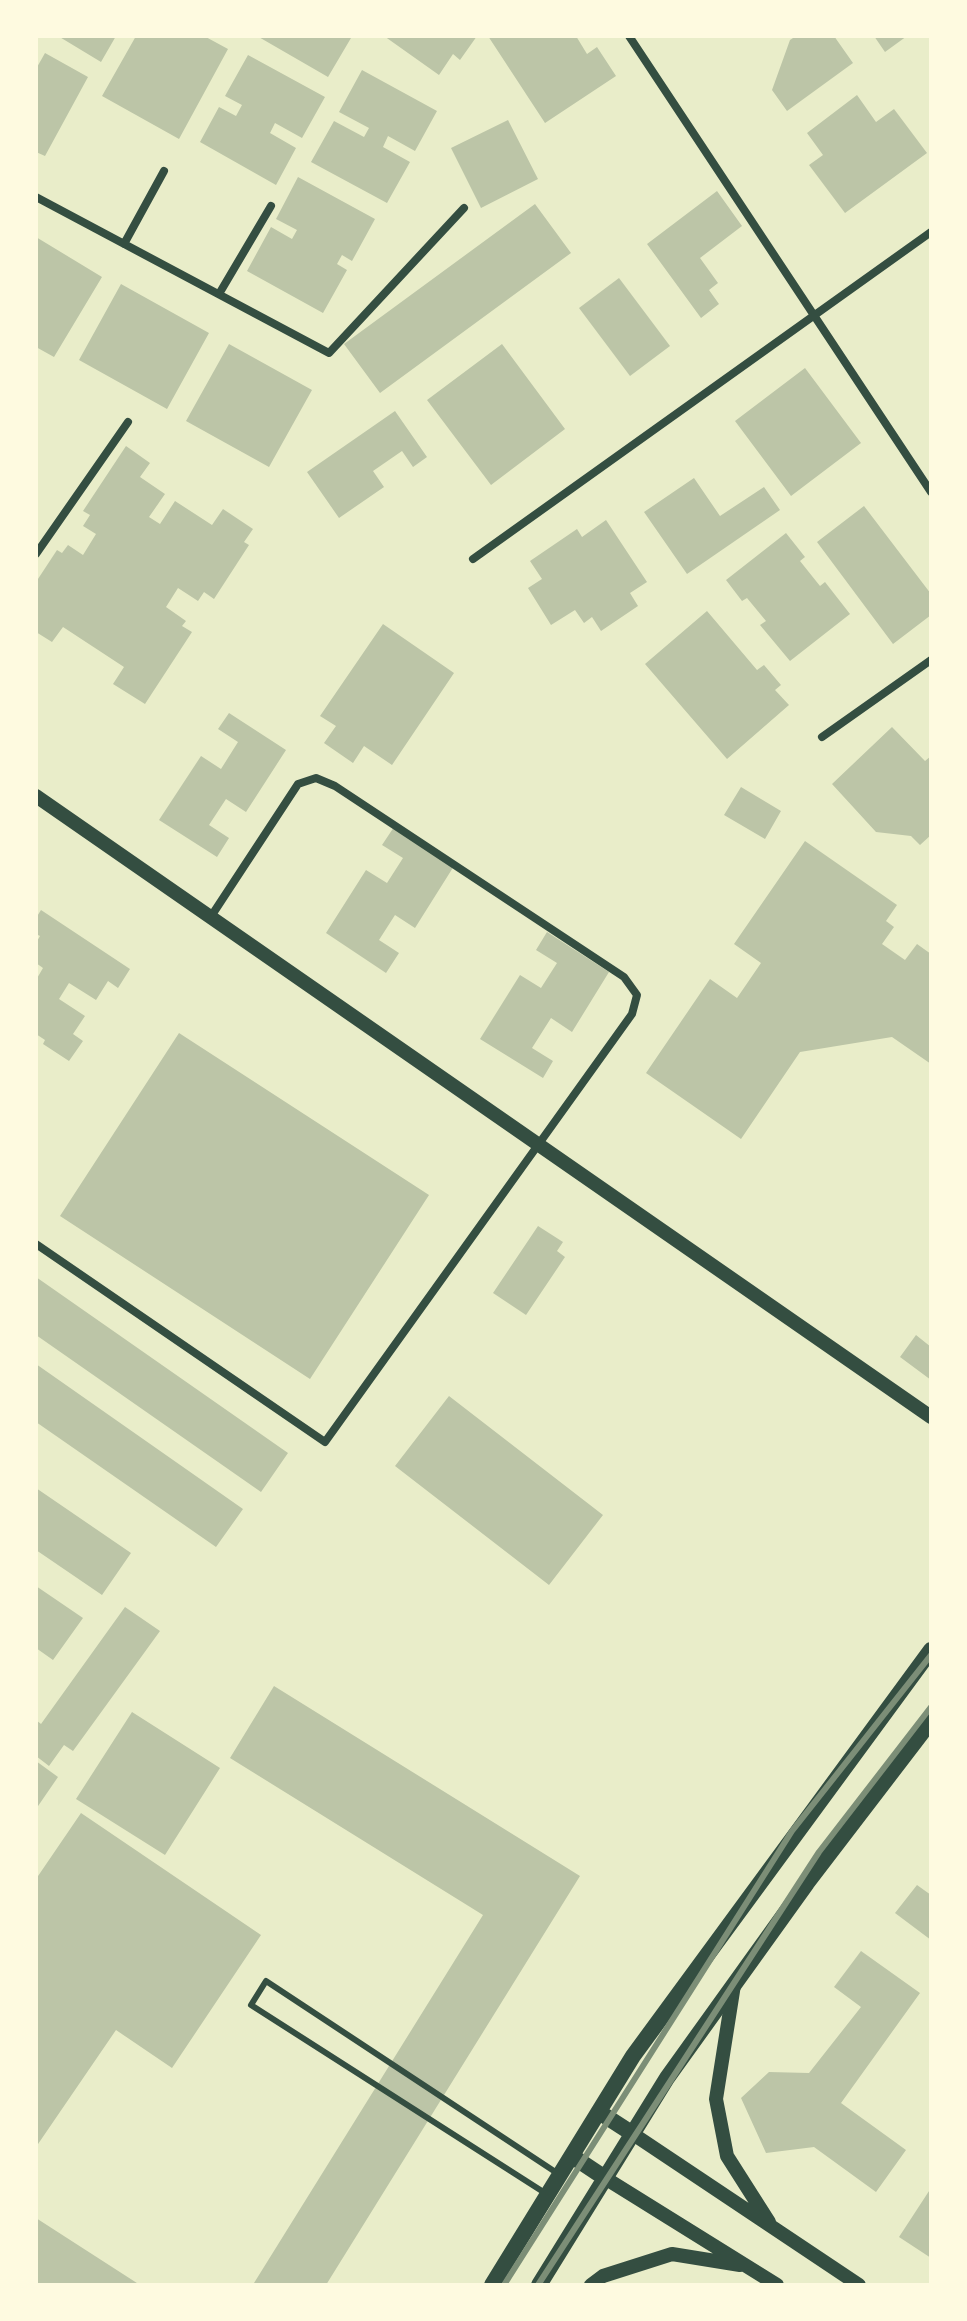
<!DOCTYPE html>
<html>
<head>
<meta charset="utf-8">
<style>
	body { margin:0 }
	#map { position:relative; width:967px; height:2321px; overflow:hidden; background:#e9edc9; font-family:"Noto Serif",serif }
	canvas { display:block }
	.frame { position:absolute; inset:0; border:38px solid #fefae0; pointer-events:none }
</style>
</head>
<body>
<div id="map">
<canvas width="967" height="2321"></canvas>
<div class="frame"></div>
</div>
<script>
const context = document.querySelector('canvas').getContext('2d');
context.lineJoin = 'round';
function fillPath(path, color) { context.fillStyle = color; context.fill(path, 'evenodd'); }
function trace(path, color, width, dash) { context.strokeStyle = color; context.lineWidth = width; context.lineCap = dash ? 'butt' : 'round'; context.setLineDash(dash || []); context.stroke(path); }
const building = new Path2D(`
	M58,36H116L101,62Z
	M136,36H204L228,49L179,139L102,96Z
	M257,36H348L351,38L328,77Z
	M384,36H477L460,60L453,54L439,75Z
	M488,36H576L587,54L597,47L616,76L545,123Z
	M796,36H834L853,63L787,111L772,90L790,40Z
	M874,36H907L885,52Z
	M45,53L88,77L45,156L36,152V69Z
	M248,55L325,97L302,138L275,123L270,133L296,148L276,185L200,142L219,107L236,116L242,105L225,96Z
	M362,70L437,111L415,151L388,136L383,147L410,162L387,203L311,162L334,121L364,137L369,128L339,112Z
	M857,95L876,122L894,109L927,153L845,213L809,165L823,155L807,133Z
	M508,120L538,179L481,208L451,148Z
	M298,177L375,219L352,261L342,255L337,264L347,270L323,313L247,271L271,227L292,239L297,230L276,219Z
	M717,191L742,226L700,258L718,283L709,290L719,304L701,318L647,244Z
	M535,204L571,253L380,393L344,344Z
	M36,237L102,277L54,357L36,347Z
	M619,278L670,346L630,376L579,308Z
	M121,284L209,333L167,409L79,360Z
	M229,344L312,390L269,467L186,421Z
	M502,344L565,429L491,485L427,400Z
	M805,368L861,443L791,496L735,421Z
	M395,411L427,457L413,467L402,451L373,471L384,487L339,518L307,472Z
	M126,446L150,463L140,477L165,494L149,517L160,524L175,501L212,525L223,509L253,529L244,542L249,545L214,599L204,592L198,601L178,588L166,607L186,621L182,626L192,632L145,704L113,684L124,667L63,627L52,642L36,632V582L57,550L62,553L68,545L83,555L96,534L83,526L90,515L83,511Z
	M694,478L720,516L764,487L780,510L687,574L644,512Z
	M864,506L931,594V615L893,644L817,542Z
	M606,520L647,582L630,593L638,606L601,631L592,617L584,623L575,610L551,625L528,588L542,579L530,561L577,529L582,537Z
	M786,533L805,557L800,561L820,586L825,582L850,614L790,661L760,625L766,621L747,598L742,601L726,580Z
	M707,611L757,670L764,665L781,685L775,690L789,705L727,759L645,664Z
	M383,624L454,673L392,765L364,746L353,763L324,743L336,726L320,716Z
	M229,713L286,750L246,812L226,799L209,825L229,838L217,857L159,820L201,756L221,769L238,742L218,729Z
	M892,727L925,761L931,756V835L920,845L911,836L876,832L832,784Z
	M741,787L781,811L765,839L724,815Z
	M394,827L454,866L415,928L395,915L379,940L399,953L386,973L326,933L366,870L387,883L403,858L382,845Z
	M805,841L897,905L886,921L894,927L882,944L905,960L917,944L931,954V1064L892,1037L800,1052L741,1139L646,1073L710,979L737,998L761,963L734,944Z
	M41,910L130,969L118,988L108,981L96,1000L69,983L59,999L85,1016L73,1034L83,1041L69,1061L43,1044L45,1040L36,1034V980L43,968L36,963V943L40,936L36,934V918Z
	M547,932L609,972L572,1032L551,1018L532,1048L553,1061L543,1078L480,1039L520,975L541,988L557,963L536,950Z
	M179,1033L429,1195L310,1379L60,1216Z
	M538,1226L563,1242L557,1251L565,1257L526,1315L493,1293Z
	M36,1277L288,1453L261,1492L36,1335Z
	M916,1335L931,1347V1380L900,1357Z
	M36,1364L243,1509L216,1547L36,1422Z
	M449,1396L603,1515L549,1585L395,1466Z
	M36,1488L131,1553L102,1595L36,1550Z
	M36,1586L83,1618L53,1660L36,1648Z
	M125,1607L160,1631L73,1751L64,1745L49,1766L36,1756V1720L41,1724Z
	M274,1686L580,1876L326,2285L254,2283L483,1915L230,1758Z
	M132,1712L220,1768L165,1855L76,1799Z
	M36,1761L58,1777L36,1809Z
	M81,1813L261,1935L172,2068L116,2030L36,2147V1879Z
	M917,1885L931,1895V1940L895,1913Z
	M861,1951L920,1993L841,2103L906,2150L876,2192L814,2147L766,2153L741,2098L769,2072L809,2073L861,2007L834,1987Z
	M931,2188V2258L899,2237Z
	M36,2218L140,2285H36Z`);
const service = new Path2D(`
	M545,2193L251,2005L266,1981L560,2175`);
const minor = new Path2D(`
	M629,36L931,492
	M36,197L329,353L464,208
	M124,244L164,171
	M219,294L271,206
	M36,554L128,422
	M473,559L931,232
	M822,737L931,660
	M36,1244L325,1442L632,1014L637,995L624,977L335,786L316,778L298,784L210,918`);
const tertiary = new Path2D(`
	M36,796L931,1417
	M734,1985L716,2099L727,2156L769,2222
	M633,2134L859,2285
	M605,2178L777,2285
	M591,2285L603,2276L672,2254L740,2265`);
const secondary = new Path2D(`
	M599,2112L633,2134
	M572,2156L605,2178
	M492,2285L633,2056L931,1650
	M539,2285L667,2078L807,1883L931,1721`);
const rail = new Path2D(`
	M504,2285L792,1831L931,1655
	M538,2285L819,1852L931,1707`);
fillPath(building, '#bcc5a7');
trace(service, '#344e41', 6);
trace(minor, '#344e41', 8);
trace(tertiary, '#344e41', 14);
trace(secondary, '#344e41', 16);
trace(rail, '#7c8e77', 6);
</script>
</body>
</html>
